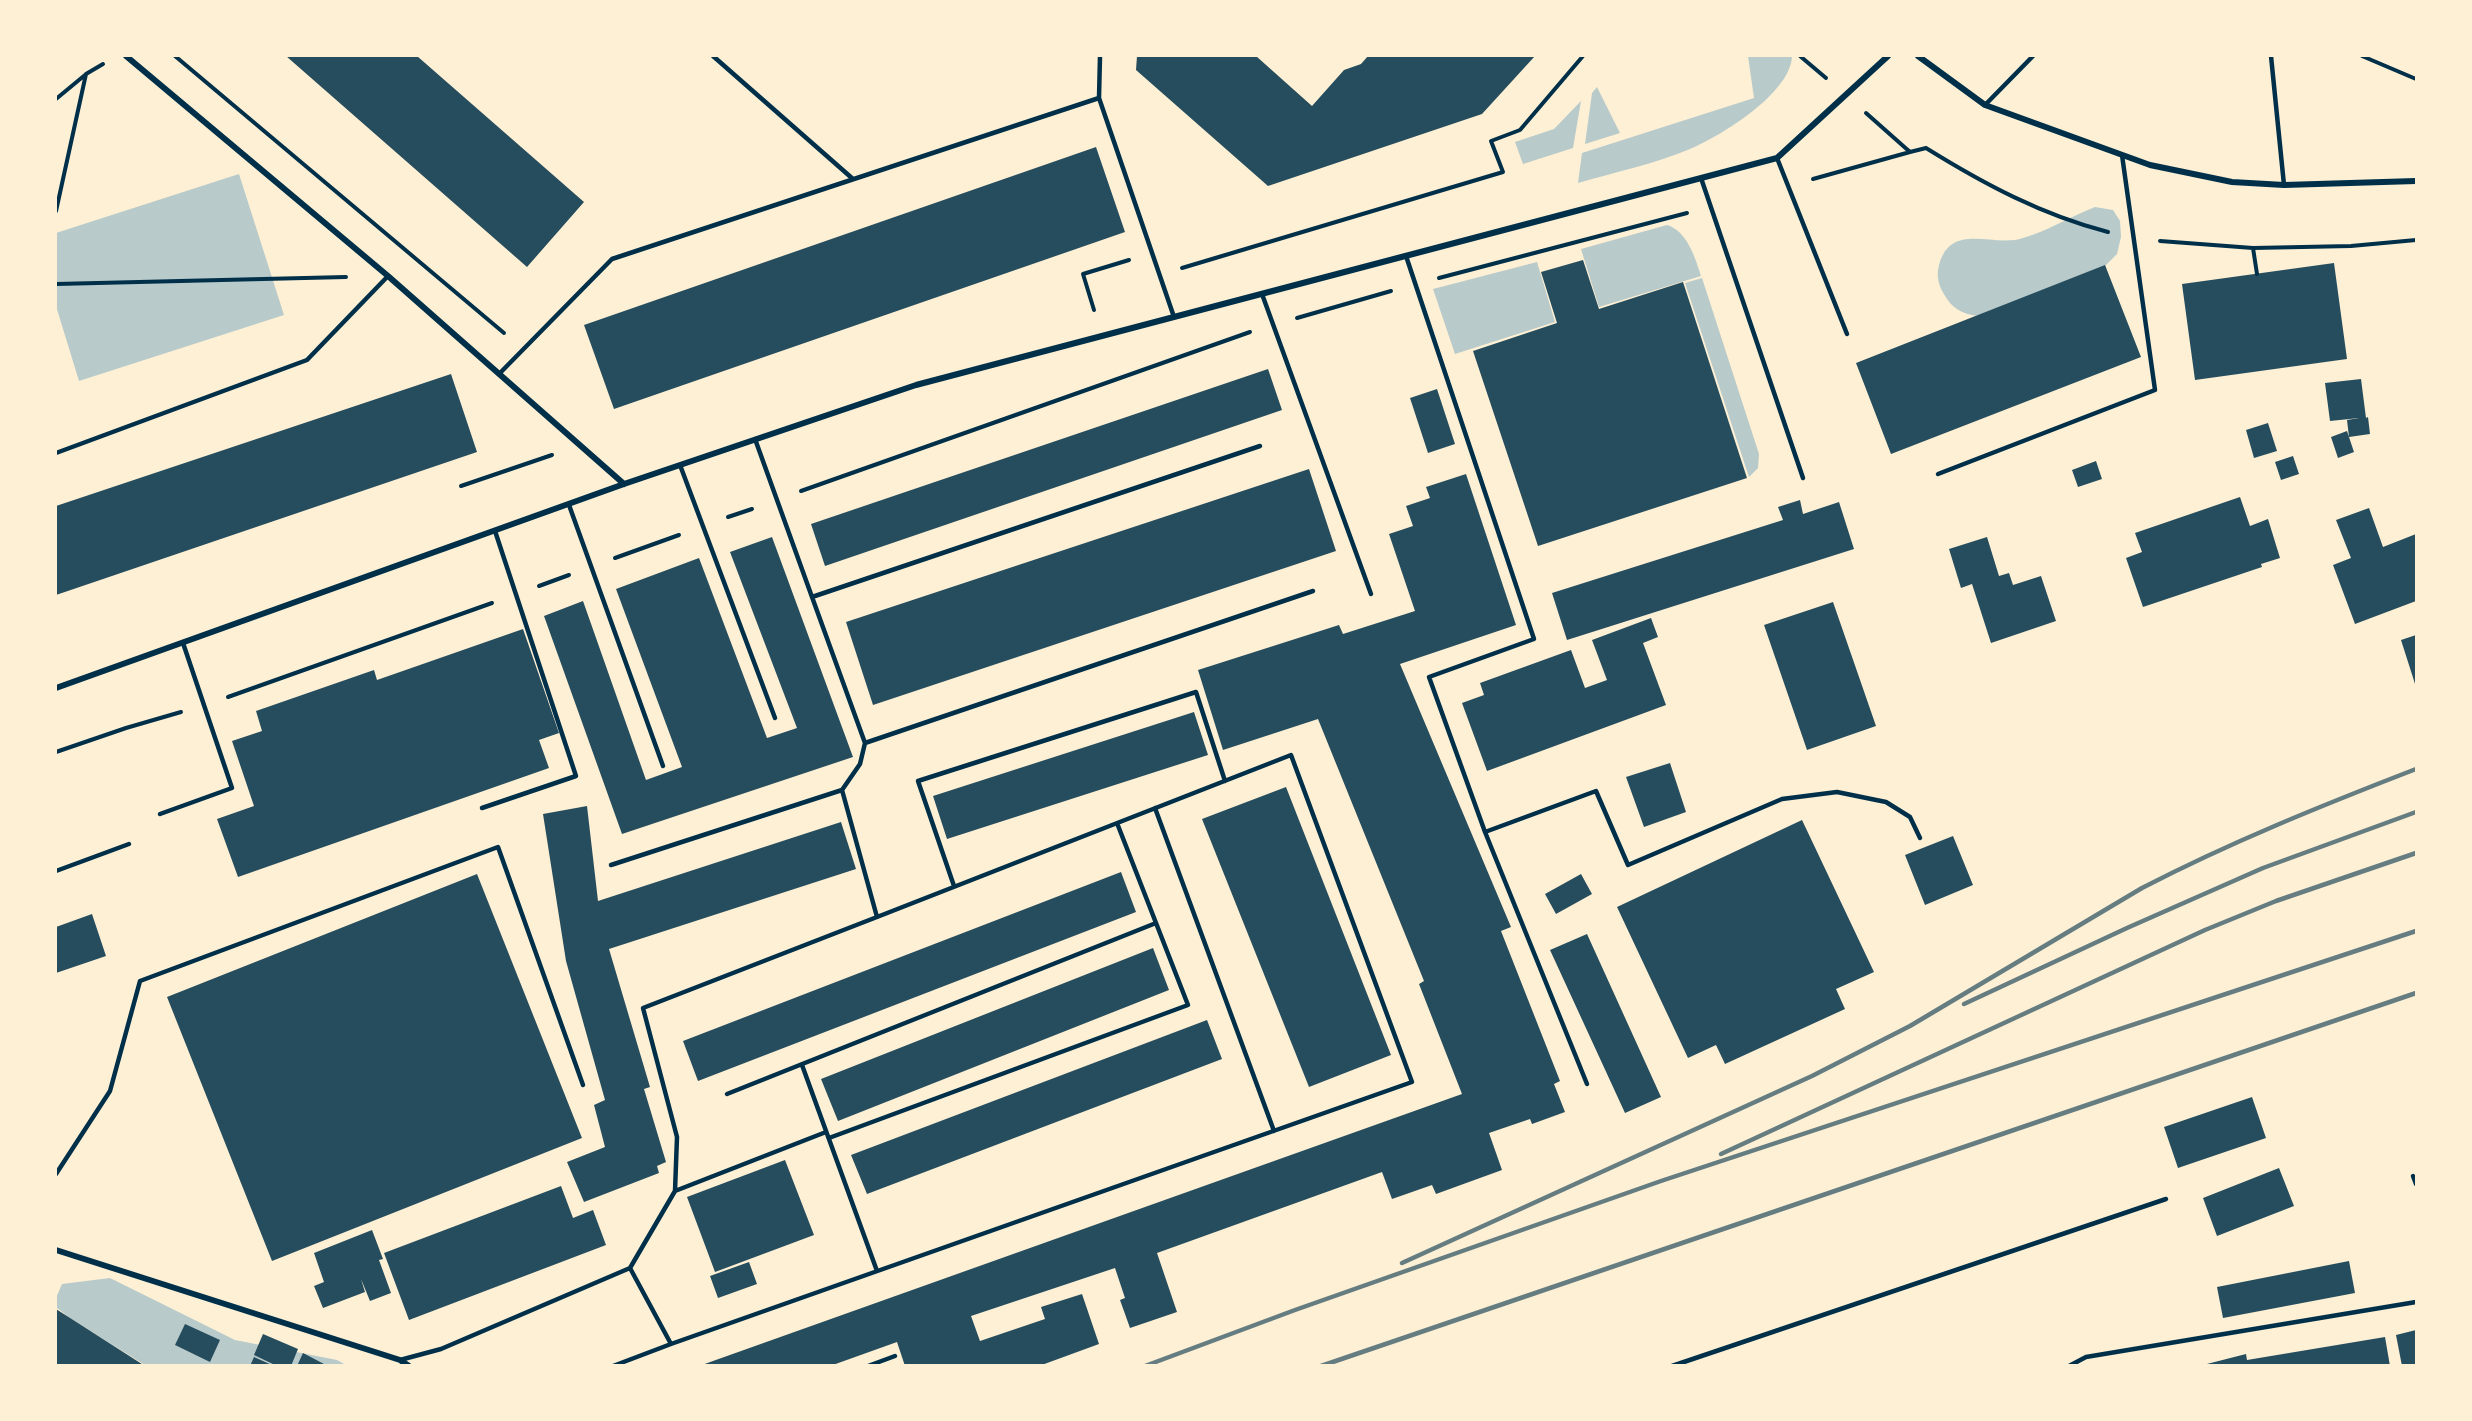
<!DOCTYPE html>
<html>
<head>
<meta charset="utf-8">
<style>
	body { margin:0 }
	#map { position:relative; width:2472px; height:1421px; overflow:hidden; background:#fdf0d5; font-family:"Fira Sans",sans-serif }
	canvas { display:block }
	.frame { position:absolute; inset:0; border:57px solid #fdf0d5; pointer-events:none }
</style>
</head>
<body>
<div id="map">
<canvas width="2472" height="1421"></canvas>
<div class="frame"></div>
</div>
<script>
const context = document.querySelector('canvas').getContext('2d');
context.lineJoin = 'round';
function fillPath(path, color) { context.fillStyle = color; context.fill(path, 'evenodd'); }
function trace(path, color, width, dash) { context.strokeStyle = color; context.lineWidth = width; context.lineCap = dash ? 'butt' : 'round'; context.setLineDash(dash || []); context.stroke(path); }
const green = new Path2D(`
	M1748,56H1792C1791,93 1721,136 1690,149C1655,164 1615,172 1578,183L1582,153L1754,98Z
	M1597,87L1620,133L1585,144L1592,93Z
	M1581,101L1573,148L1523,164L1515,142L1554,129Z
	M239,174L284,315L79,381L56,306V233Z
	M2095,207L2113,210L2120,221L2121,237L2117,254L2095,276L1983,316C1971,316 1959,313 1950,303C1941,291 1935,280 1939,265C1951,221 1993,248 2023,238C2048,231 2071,216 2095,207Z
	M1667,225C1687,231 1695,257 1701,276L1599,307L1581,249Z
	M1537,262L1555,322L1455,354L1433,289Z
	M1702,278L1759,454L1758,468L1749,477L1685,283Z
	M110,1278L235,1340L337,1360L346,1365H145L71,1319L56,1307V1298L62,1284Z`);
const building = new Path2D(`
	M286,56H417L584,202L527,267Z
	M1137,56H1256L1312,106L1344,70L1361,64L1368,56H1535L1482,114L1268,186L1136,70Z
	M1096,147L1125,232L614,409L584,325Z
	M1583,260L1599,309L1683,282L1747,478L1538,546L1473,351L1557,323L1541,272Z
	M2334,263L2347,359L2195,380L2182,284Z
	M2105,265L2141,357L1891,454L1856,363Z
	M1268,369L1282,410L825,566L811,524Z
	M451,374L477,452L56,595V506Z
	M2361,379L2366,418L2368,417L2370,434L2349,437L2347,420L2359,418L2330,421L2325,383Z
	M1437,389L1455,444L1428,453L1410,398Z
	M2268,423L2277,451L2254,458L2246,430Z
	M2347,431L2354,452L2338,458L2331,437Z
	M2293,456L2299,474L2281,480L2275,462Z
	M2096,461L2102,479L2078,487L2072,470Z
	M1309,469L1336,551L873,705L846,622Z
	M1466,474L1516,625L1400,664L1511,927L1501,931L1560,1081L1554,1084L1565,1112L1532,1124L1530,1119L1489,1133L1502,1170L1436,1194L1432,1185L1392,1199L1382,1172L1157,1253L1177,1312L1130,1328L1120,1300L1125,1298L1115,1268L971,1316L980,1341L1045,1319L1041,1307L1082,1294L1099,1344L1039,1366H905L897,1342L830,1366H699L1462,1094L1419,984L1424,981L1318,719L1223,750L1198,670L1339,625L1343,634L1415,611L1389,534L1413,526L1406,506L1430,498L1426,487Z
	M2240,497L2250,526L2268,519L2280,558L2261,564L2262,567L2143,607L2126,558L2142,552L2135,533Z
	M1800,500L1803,514L1839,502L1854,549L1567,640L1552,593L1783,520L1778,507Z
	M2369,508L2383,547L2416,534V601L2355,624L2333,565L2351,558L2336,520Z
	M772,537L853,757L622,834L544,616L583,601L646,780L682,767L616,589L699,558L767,738L797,728L730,552Z
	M1987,537L1999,576L2009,573L2013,585L2041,576L2056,621L1991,643L1972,584L1961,588L1949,549Z
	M1833,602L1876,726L1807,750L1764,625Z
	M1651,618L1658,637L1643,643L1666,705L1487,771L1462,703L1484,695L1480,683L1571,650L1585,688L1607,680L1592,640Z
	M523,629L559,733L539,740L549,768L238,877L217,819L254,806L232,741L262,731L256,711L374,670L377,680Z
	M2416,635V687L2401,640Z
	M1194,712L1208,755L947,839L933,796Z
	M1670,763L1686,812L1644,827L1626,777Z
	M1286,787L1391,1055L1309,1087L1202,819Z
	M587,806L598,901L841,822L856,869L609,949L650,1087L644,1089L666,1162L657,1166L659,1173L584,1202L567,1162L605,1147L594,1105L605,1100L566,961L543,814Z
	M1802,820L1874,972L1836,989L1845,1009L1725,1064L1716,1045L1688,1058L1617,907Z
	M1953,836L1973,885L1925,905L1905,855Z
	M1121,872L1136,912L698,1081L683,1041Z
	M477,874L582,1138L272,1261L167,997Z
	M1581,874L1592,894L1556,914L1545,894Z
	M92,914L106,956L56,973V927Z
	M1587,934L1661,1097L1625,1113L1550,950Z
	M1153,948L1169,990L838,1121L821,1079Z
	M1207,1020L1222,1059L867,1194L851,1155Z
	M2252,1097L2266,1138L2178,1168L2164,1127Z
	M785,1160L814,1235L715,1272L687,1197Z
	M2279,1168L2294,1206L2217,1236L2203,1198Z
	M561,1186L573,1218L593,1210L606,1245L409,1320L384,1253Z
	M372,1230L383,1259L379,1260L391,1293L370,1301L361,1279L365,1292L323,1308L314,1286L324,1282L314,1253Z
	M2349,1261L2355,1293L2223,1318L2217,1287Z
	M749,1262L757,1284L718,1298L710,1276Z
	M56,1309L145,1366H56Z
	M185,1324L220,1340L210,1362L175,1345Z
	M2416,1330V1366H2402L2396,1335Z
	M263,1334L298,1349L291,1366H277L254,1355Z
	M2385,1337L2390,1366H2199L2246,1354L2247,1360Z
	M303,1353L324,1364L323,1366H297Z
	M254,1357L274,1366H250Z`);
const path = new Path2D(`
	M175,56L504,333
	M1800,56L1826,78
	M2362,56L2416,79
	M56,99L85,75
	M1866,113L1910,152L1926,148C1984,184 2042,215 2108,232
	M1813,179L1910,152
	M56,211L86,74L103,64
	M2160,241L2253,248L2351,246L2416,240
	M2253,248L2257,274
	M1182,268L1503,172L1491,141L1520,130L1583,56
	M1439,278L1687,213
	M56,284L346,277
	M1094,310L1083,274L1129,260
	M1297,318L1391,291
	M461,486L552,455
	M801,491L1250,332
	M728,517L752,509
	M615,558L679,535
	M539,586L569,575
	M228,697L492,603
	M56,752L126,728L181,712`);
const service = new Path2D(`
	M713,56L853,179
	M2271,56L2284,185
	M1099,98L1100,56
	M1985,105L2033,56
	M1777,158L1847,334
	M1701,178L1803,478
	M1406,256L1534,639L1429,677L1485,832L1596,791L1628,865L1782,799L1837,792L1886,802L1910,817L1920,838
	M1262,294L1371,594
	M500,373L612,259L1099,98L1174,317
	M755,439L812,597
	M56,453L307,360L388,276
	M680,465L775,718
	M1938,474L2155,390L2122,155
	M569,505L663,766
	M865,743L1313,591
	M482,808L576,776L495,531
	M1155,808L1274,1131
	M160,814L232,788L183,643
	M1485,832L1587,1084
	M611,865L842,790
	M56,871L129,844
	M954,886L918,781L1196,692L1225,781
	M802,1065L877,1271
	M727,1094L1156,923
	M829,1138L1188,1005L1117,823
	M56,1174L110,1091L140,981L498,847L583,1085
	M2413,1176L2416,1184
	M675,1191L826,1132
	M630,1268L671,1344L1412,1082L1291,755L877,917
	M400,1360L441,1349L630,1268L675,1191L677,1137L643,1008L877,917L842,790L860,764L865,743L812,597L1260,446
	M613,1366L671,1344
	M868,1366L895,1356
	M1672,1366L2166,1199
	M2069,1366L2086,1357L2416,1302`);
const minor = new Path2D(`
	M126,56L388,276L624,484
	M1918,56L1985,105L2150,165L2232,182L2284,185L2416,181
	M56,688L624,484L916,385L1777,158L1888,56
	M56,1250L400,1360L409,1366`);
const rail = new Path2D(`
	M1964,1004L2127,928L2263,868L2416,812
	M1721,1154L2205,930L2276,901L2416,853
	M1402,1263L1812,1076L1910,1026L2142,888C2231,842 2323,805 2416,769
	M1145,1366L1295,1310L1661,1181L2416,931
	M1321,1366L2416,993`);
fillPath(green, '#b9caca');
fillPath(building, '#264d5e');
trace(path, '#003049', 4);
trace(service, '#003049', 4.5);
trace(minor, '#003049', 6);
trace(rail, '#657d81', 4.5);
</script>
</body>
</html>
